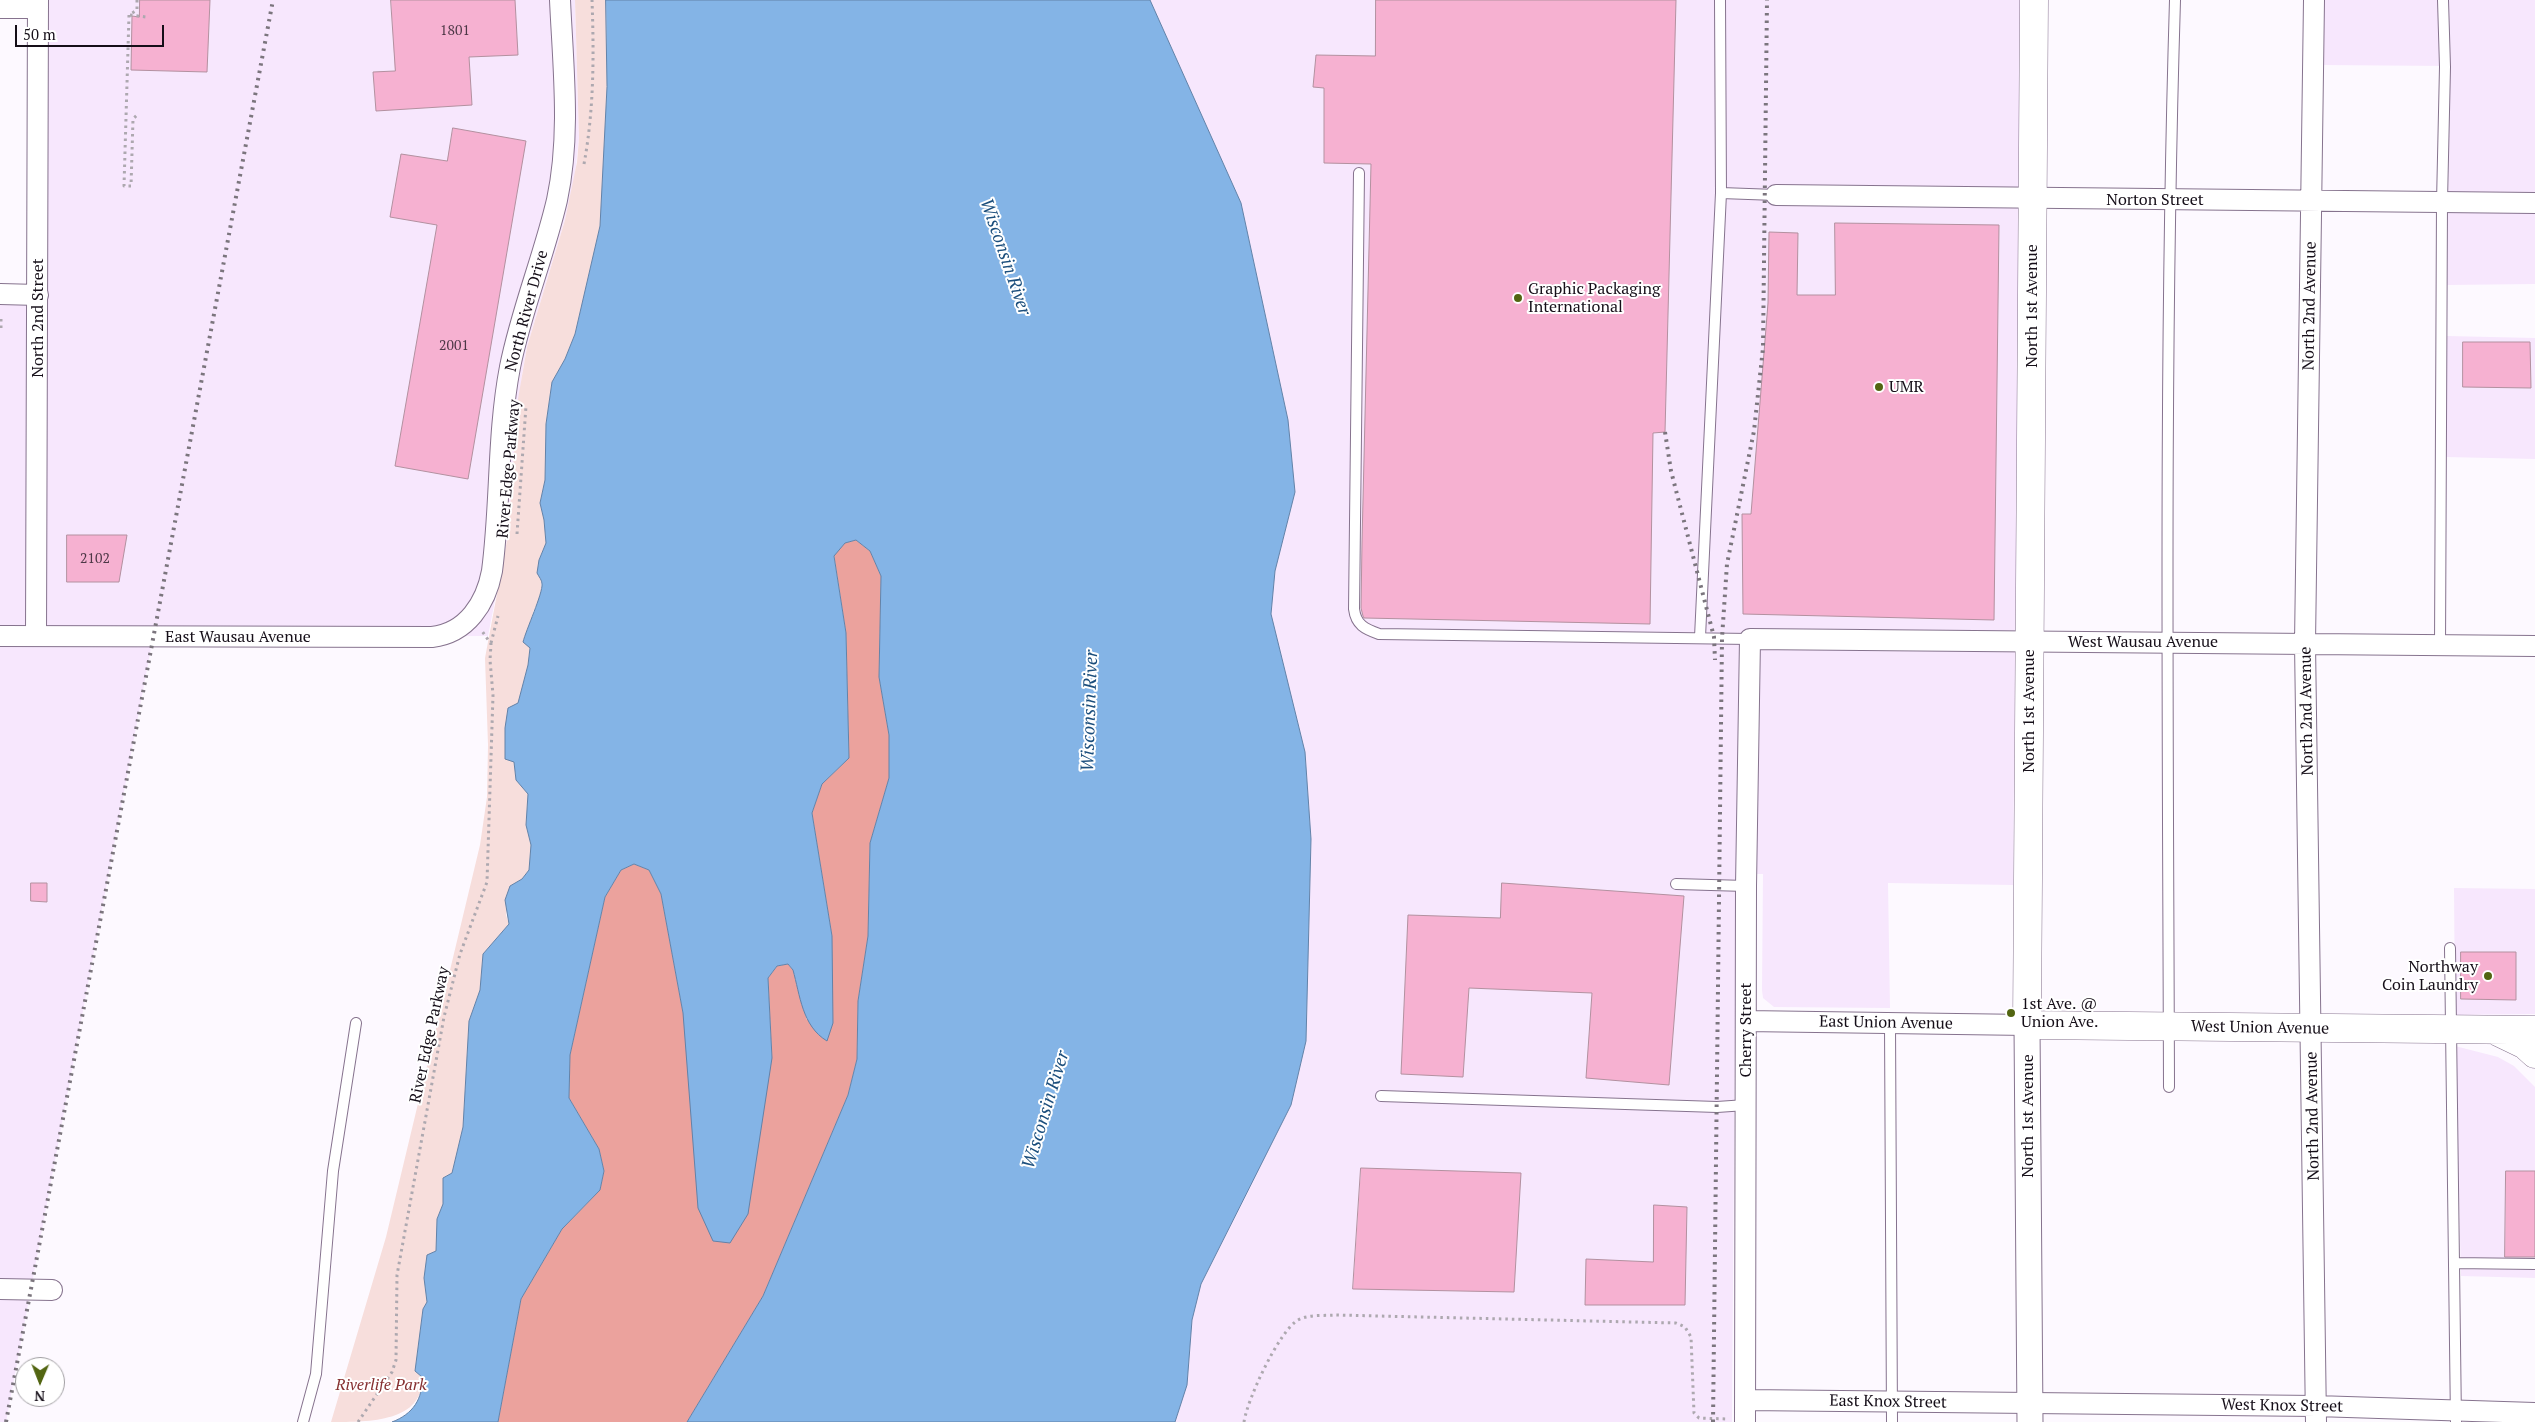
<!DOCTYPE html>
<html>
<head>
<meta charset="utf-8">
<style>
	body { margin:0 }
	#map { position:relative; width:2535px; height:1422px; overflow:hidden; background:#fdf9ff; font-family:"PT Serif",serif }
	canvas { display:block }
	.north { position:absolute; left:15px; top:1357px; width:50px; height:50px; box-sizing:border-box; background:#fff; border:1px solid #a19fa3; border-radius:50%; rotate:181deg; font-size:14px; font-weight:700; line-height:20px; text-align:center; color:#150e18 }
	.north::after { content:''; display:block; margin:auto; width:18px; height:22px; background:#526511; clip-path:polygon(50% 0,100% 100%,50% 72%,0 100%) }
	.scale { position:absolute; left:15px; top:25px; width:149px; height:22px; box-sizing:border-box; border:2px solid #150e18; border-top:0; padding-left:6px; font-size:15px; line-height:18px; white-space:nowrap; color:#150e18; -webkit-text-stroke:4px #fff; paint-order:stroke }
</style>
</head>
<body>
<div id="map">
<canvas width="2535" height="1422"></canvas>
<div class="north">N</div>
<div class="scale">50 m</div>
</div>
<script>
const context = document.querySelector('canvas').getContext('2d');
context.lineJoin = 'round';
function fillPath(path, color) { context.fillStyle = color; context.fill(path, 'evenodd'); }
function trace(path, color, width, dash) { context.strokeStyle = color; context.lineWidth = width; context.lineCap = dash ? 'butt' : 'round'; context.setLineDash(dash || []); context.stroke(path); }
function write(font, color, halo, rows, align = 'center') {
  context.font = font + ' "PT Serif",serif'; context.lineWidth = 4; context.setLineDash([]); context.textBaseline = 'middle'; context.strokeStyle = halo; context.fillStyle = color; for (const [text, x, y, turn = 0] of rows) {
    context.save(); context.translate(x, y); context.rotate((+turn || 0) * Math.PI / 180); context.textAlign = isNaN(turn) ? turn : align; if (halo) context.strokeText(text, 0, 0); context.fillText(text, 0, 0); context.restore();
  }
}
const built = new Path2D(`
	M40,0H575L579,138L574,184L565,220L527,347L522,375L508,535L488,636L153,637L6,1422H0V296H38Z
	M1150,0H2021L2013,885L1888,883L1890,1008L1774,1007L1763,998L1762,990L1763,874H1736L1732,1422H1175L1187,1385L1192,1320L1201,1284L1291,1105L1306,1041L1311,839L1305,752L1271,614L1275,571L1295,492L1288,420L1241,203Z
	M2324,0H2535V284L2447,285L2450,66L2322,65Z
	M2447,336L2535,338V459L2446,457Z
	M2454,888L2535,889V1014L2455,1015Z
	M2455,1046L2498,1057L2514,1066L2535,1087V1278L2461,1276Z`);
const green = new Path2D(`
	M575,0H606L607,87L600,226L575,334L565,359L552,382L546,424L545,480L540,503L544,520L546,543L539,559L542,594L533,612L528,665L518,704L514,761L516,780L528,794L526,825L531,845L529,870L522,879L510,886L506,915L509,924L483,954L480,990L469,1022L463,1127L452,1173L443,1178V1204L437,1219L436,1251L427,1256L424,1278L427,1302L423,1309L415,1371L422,1377C424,1422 370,1422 331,1422L386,1237L480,845L487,797L488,745L485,658L508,535L518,399L527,347L565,220L577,162L579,138Z`);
const forest = new Path2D(`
	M856,540L870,551L881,576L879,677L889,735V778L870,843L868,936L858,1001L857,1059L848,1095L763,1296L687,1422H498L521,1299L562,1229L600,1190L604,1171L599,1149L569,1098L570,1055L605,897L621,870L634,864L649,870L661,894L683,1013L772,1058L768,978L777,966L788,964L793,970L807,1020L832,936L812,813L822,784L849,758L846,633L834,555L845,543Z`);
const water = new Path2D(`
	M606,0H1150L1241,203L1288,420L1295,492L1275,571L1271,614L1305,752L1311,839L1306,1041L1291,1105L1201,1284L1192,1320L1187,1385L1175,1422H687L763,1296L848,1095L857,1059L858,1001L868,936L870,843L889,778V735L879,677L881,576L870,551L856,540L845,543L834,556L846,633L849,758L822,784L812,813L832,936L833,1023L827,1041C802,1026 800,995 793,970L788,964L777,966L768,978L772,1058L748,1214L730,1243L713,1241L698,1208L683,1013L661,894L649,870L634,864L621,870L605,897L570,1055L569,1098L599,1149L604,1171L600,1190L562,1229L521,1299L498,1422H392C413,1414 423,1399 422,1377L415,1371L423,1309L427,1302L424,1278L427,1255L436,1251L437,1219L443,1204V1178L452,1173L463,1127L469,1021L480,990L483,954L509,924L505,900L510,886L522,879L529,870L531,845L526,825L528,794L516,780L514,762L505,759V728L508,708L518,703L528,665L530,648L523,642C526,630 543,593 542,584C542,580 539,577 537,573L539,560L546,543L544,520L540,503L545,480L546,424L552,382L565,359L575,334L600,226L607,87Z`);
const building = new Path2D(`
	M140,0H210L207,72L131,70L132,16L139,17Z
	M391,0H515L518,55L469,57L472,105L376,111L373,72L395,71Z
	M1376,0H1676L1665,432L1653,433L1650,624L1364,618L1363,616L1361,608L1362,542L1371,164L1324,163V88L1313,87L1316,55L1375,56Z
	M453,128L526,141L468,479L395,466L437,225L390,217L401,154L447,161Z
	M1835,223L1999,225L1994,620L1743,614L1742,514H1751L1768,303L1769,232L1798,233L1797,295H1835Z
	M2463,342H2530L2531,388L2463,387Z
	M67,535H127L119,582H67Z
	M31,883H47V902L31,901Z
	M1502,883L1684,896L1669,1085L1586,1078L1592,993L1469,988L1463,1077L1401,1074L1408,915L1500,918Z
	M2461,952H2516V1000L2461,999Z
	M1361,1168L1521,1173L1514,1292L1353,1289Z
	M2506,1171H2535V1257H2505Z
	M1654,1205L1687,1207L1685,1305H1585L1586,1259L1653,1262Z`);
const path = new Path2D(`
	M137,0V10L129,15L124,186H131L133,119L138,114
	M130,15L146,17
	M584,164C594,110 594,55 592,0
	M1,319V331
	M517,534L526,406
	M491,643L498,616
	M358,1422L392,1372L396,1360L397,1275L444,1017L460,954L487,882L493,695L490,660L491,644L482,631
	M1244,1422C1247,1400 1279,1331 1298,1320C1309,1314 1324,1316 1336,1315L1676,1323L1685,1327L1691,1337L1694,1413L1699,1418L1727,1419`);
const service = new Path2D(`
	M1359,173L1354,609C1356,625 1365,629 1379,634L1750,639
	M1721,193L1776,195
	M1700,637L1721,193L1720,0
	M2440,645L2442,202L2445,67L2443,0
	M1676,884L1746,886
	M2450,948L2456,1422
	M1890,1024L1892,1422
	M2169,1087C2168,724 2164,362 2175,0
	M1381,1096L1717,1107L1746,1105
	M2454,1263L2535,1264
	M303,1422L316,1374L333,1171L356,1023`);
const minor = new Path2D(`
	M2314,0L2305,643L2316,1422
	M0,8H38
	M1776,195L2535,203
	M0,294L38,295
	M0,636L432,637C467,633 486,603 492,571C501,503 497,435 510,367C521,311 544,256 557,200C571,135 563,66 560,0
	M36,636L38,0
	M1746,1021L2027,1025
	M0,1289L52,1290
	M1746,1400L2316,1406L2535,1413
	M1745,1422L1746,886L1750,639L2535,646`);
const tertiary = new Path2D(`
	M2027,1025L2030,1422`);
const primary = new Path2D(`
	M2034,0L2027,1025L2535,1030
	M2498,1032L2525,1045L2535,1054`);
const rail = new Path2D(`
	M1665,432L1671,471L1714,637L1715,660
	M6,1422L273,0
	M1713,1422L1722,638L1727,564L1754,431L1763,348L1767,0`);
const markers = [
	[1518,298,5,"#526511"],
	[1879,387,5,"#526511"],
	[2488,976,5,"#526511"],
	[2011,1013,5,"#526511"]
];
const numberNames = [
	["1801",455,31],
	["2001",454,346],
	["2102",95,559]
];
const streetNames = [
	["Norton Street",2155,200],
	["North 1st Avenue",2032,306,-90],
	["North 2nd Avenue",2310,306,-89],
	["North River Drive",527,311,-75],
	["North 2nd Street",38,318,-90],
	["River Edge Parkway",509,469,-85],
	["East Wausau Avenue",238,637],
	["West Wausau Avenue",2143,642],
	["North 1st Avenue",2029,711,-90],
	["North 2nd Avenue",2307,711,-91],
	["East Union Avenue",1886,1023,1],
	["West Union Avenue",2260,1028,1],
	["Cherry Street",1746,1030,-90],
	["River Edge Parkway",430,1035,-78],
	["North 1st Avenue",2028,1116,-90],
	["North 2nd Avenue",2313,1116,-91],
	["East Knox Street",1888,1402,1],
	["West Knox Street",2282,1406,1]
];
const poiNames = [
	["Graphic Packaging",1528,289],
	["International",1528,307],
	["UMR",1889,387],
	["Northway",2478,967,"right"],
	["Coin Laundry",2478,985,"right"],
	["1st Ave. @",2021,1004],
	["Union Ave.",2021,1022]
];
const parkNames = [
	["Riverlife Park",381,1385]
];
const waterNames = [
	["Wisconsin River",1005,257,71],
	["Wisconsin River",1090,711,-88],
	["Wisconsin River",1046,1110,-73]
];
fillPath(built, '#f7e7fd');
fillPath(green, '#f7dedc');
fillPath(forest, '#eba29d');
fillPath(water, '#84b4e6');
trace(water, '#6382a8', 1);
fillPath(building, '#f6b1d1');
trace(building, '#b391a0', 1);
trace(service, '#86738e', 12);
trace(minor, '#86738e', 22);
trace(tertiary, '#86738e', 27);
trace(primary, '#86738e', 29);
trace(path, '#ada8af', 3, [2.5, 4]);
trace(service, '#fff', 10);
trace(minor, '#fff', 20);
trace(tertiary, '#fff', 25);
trace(primary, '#fff', 28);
trace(rail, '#7b757d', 4, [2.5, 5]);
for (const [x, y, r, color] of markers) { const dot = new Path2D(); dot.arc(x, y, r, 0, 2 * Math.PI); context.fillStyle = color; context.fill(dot); trace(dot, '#fff', 2); }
write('14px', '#4d3746', null, numberNames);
write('16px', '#150e18', '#fff', streetNames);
write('16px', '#150e18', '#fff', poiNames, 'left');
write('italic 16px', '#863031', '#fff', parkNames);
write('italic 18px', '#1b4e7c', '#fff', waterNames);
</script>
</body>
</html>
